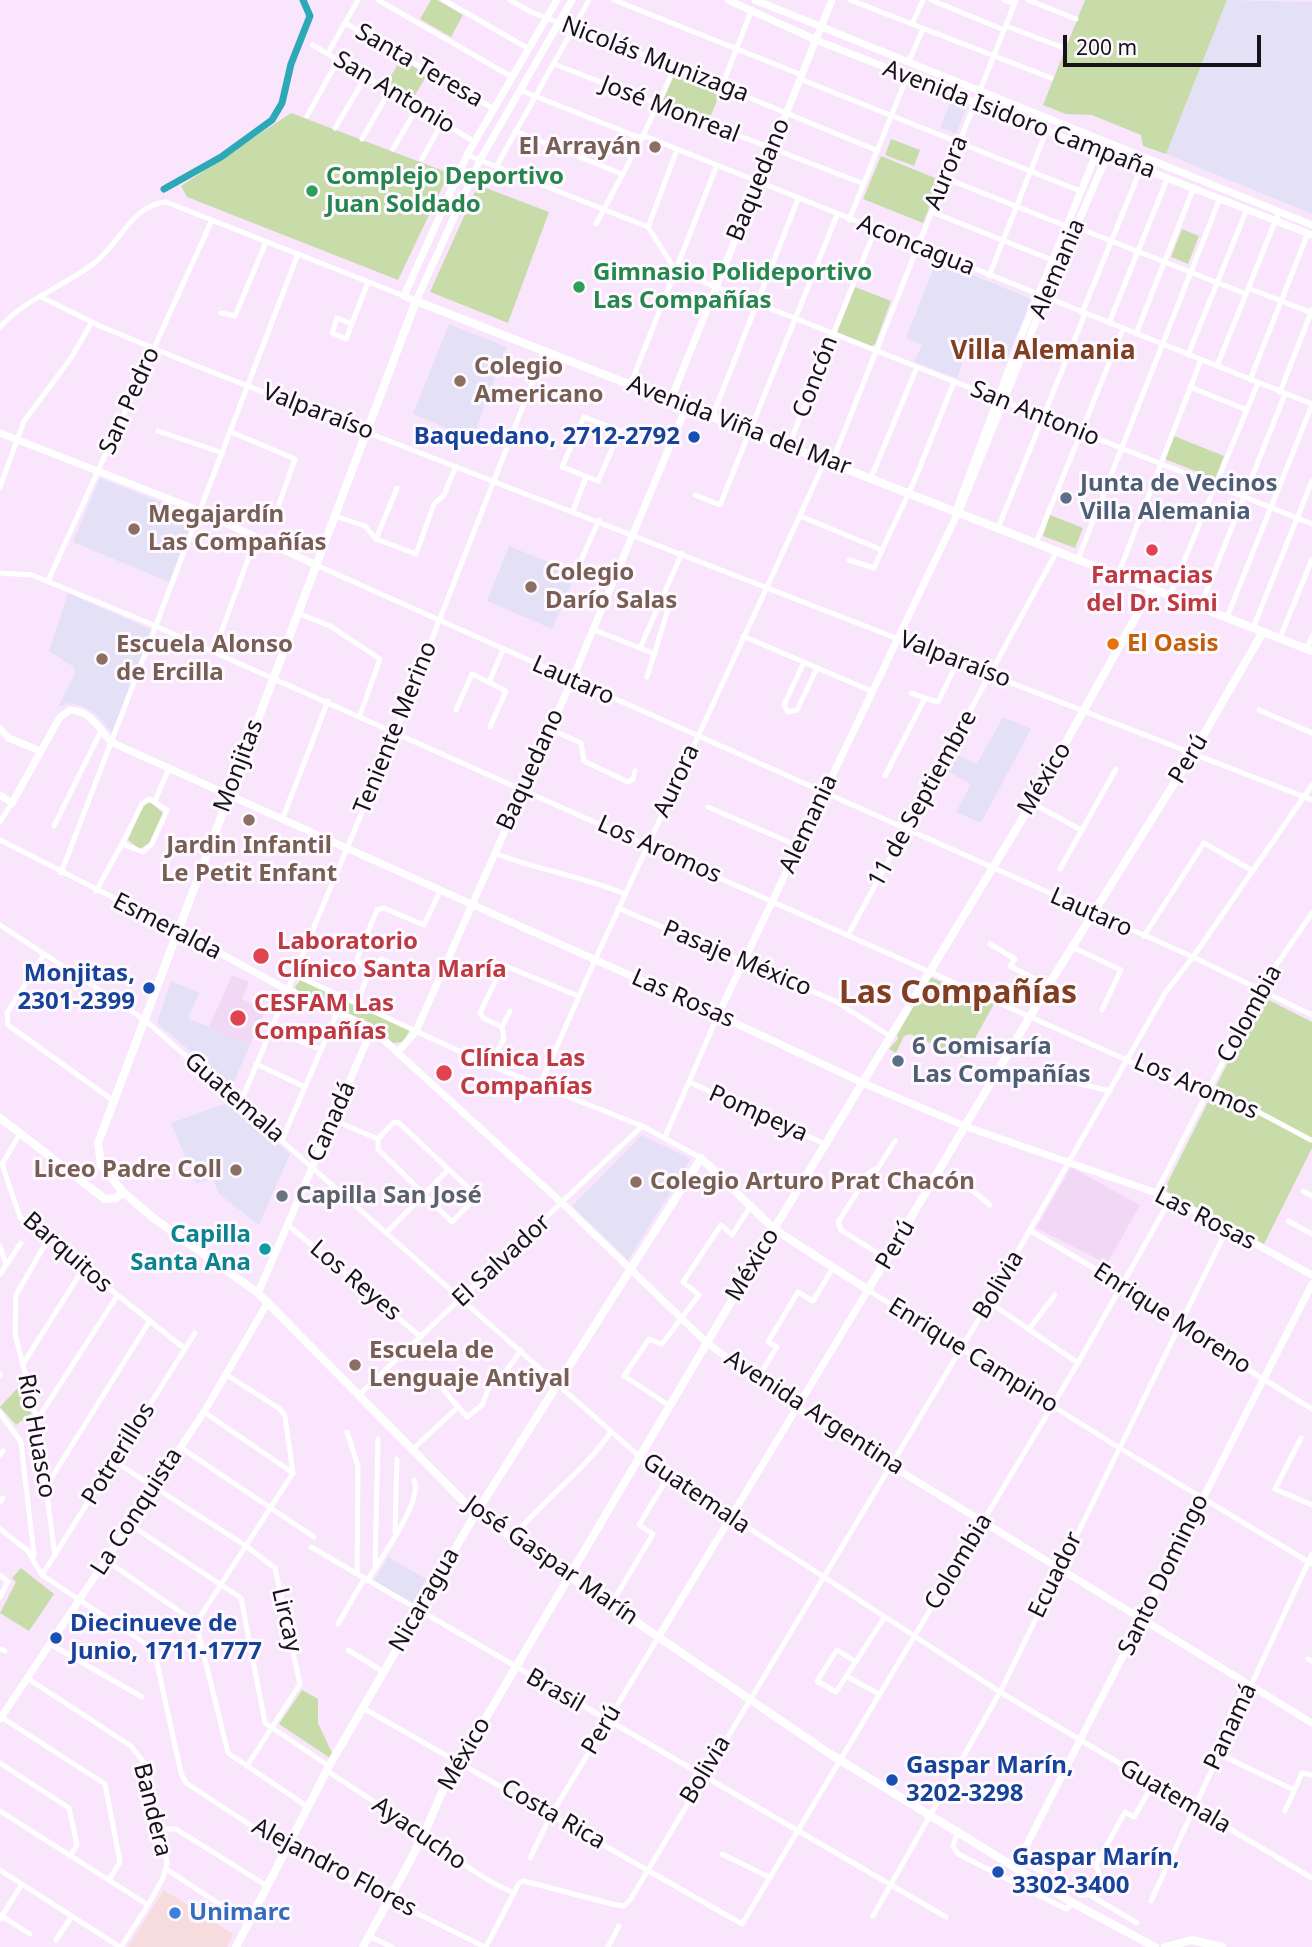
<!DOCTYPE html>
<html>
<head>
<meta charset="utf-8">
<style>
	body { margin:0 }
	#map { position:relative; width:1312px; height:1947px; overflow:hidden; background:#f9e6fd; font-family:"Noto Sans",sans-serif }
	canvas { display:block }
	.scale { position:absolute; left:1063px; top:35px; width:198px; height:32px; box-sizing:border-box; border:4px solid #171119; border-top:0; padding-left:9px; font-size:21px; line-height:24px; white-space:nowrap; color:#171119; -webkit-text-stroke:5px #fdf9fe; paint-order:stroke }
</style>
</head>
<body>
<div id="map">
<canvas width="1312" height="1947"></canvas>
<div class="scale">200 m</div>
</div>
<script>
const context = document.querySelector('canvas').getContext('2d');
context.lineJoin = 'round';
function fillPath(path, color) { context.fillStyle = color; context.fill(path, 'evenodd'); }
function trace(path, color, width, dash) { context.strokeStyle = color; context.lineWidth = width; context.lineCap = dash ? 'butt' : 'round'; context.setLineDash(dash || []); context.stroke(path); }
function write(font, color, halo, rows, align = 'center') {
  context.font = font + ' "Noto Sans",sans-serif'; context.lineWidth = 6; context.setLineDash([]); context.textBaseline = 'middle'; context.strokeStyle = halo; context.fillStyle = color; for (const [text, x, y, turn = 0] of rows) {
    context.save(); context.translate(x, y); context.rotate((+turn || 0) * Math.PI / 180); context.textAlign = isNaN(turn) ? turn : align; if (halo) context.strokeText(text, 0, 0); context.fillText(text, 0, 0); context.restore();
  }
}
const commercial = new Path2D(`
	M164,1890L233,1934L227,1947H128Z`);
const built = new Path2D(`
	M232,975L249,982L242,999L266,1009L250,1045L209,1027Z
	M1071,1167L1140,1205L1107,1264L1036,1228Z`);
const education = new Path2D(`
	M1227,0L1312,2V214L1166,154Z
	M952,99L967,106L956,134L940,127Z
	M937,260L1031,299L1005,364L967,351L957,378L914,362L922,345L906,338Z
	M449,324L507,347L472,439L413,414Z
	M100,478L195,516L169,582L73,542Z
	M509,546L576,573L552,629L487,601Z
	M68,593L154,631L112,733L98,716L83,706L68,703L58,707L75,674L74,667L49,651Z
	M1003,717L1031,729L981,823L956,812L971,784L945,770L954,754L977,764Z
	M171,981L199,993L188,1018L250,1045L232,1086L157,1023Z
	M230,1102L290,1154L259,1225L219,1194L213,1179L196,1183L171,1123Z
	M642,1135L691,1159L628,1260L572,1206Z
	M388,1557L426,1579L412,1604L374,1581Z`);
const green = new Path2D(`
	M431,0H437L463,15L451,37L420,19Z
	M1085,0H1227L1166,154L1143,146L1141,135L1092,115L1066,114L1043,105Z
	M401,59L427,75L412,100L386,84Z
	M675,72L721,91L709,120L663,101Z
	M291,113L449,173L398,280L187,197L181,186Z
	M891,139L920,150L914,166L885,155Z
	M881,156L940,180L923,223L863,199Z
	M478,185L549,212L508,323L430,292Z
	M1182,229L1199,236L1188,264L1171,257Z
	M855,287L891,301L875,344L871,346L837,332Z
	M1174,436L1224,456L1215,479L1165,459Z
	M1050,515L1083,528L1075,548L1043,536Z
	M150,802L163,813L149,843L140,849L128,840L143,806Z
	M930,977L994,1004L964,1058L910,1034L904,1036L896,1053L889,1049L898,1039L897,1035Z
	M301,979L410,1029L404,1042L393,1043L371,1023L297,991L295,987Z
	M1261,996L1312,1022V1148L1264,1244L1164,1190Z
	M23,1382L31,1414L16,1425L0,1407Z
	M21,1568L54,1594L29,1631L0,1613L16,1582L12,1578Z
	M302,1690L318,1699V1723L332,1753L330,1758L279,1724Z`);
const canal = new Path2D(`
	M164,189L221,157L272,120L282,103L291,64L310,16L303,0`);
const minor = new Path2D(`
	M378,0L512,77
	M444,0L529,49
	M510,0L531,12L675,67L878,151
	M614,0L802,75
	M850,0L1051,78
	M931,0L1004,30
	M1004,0L1015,4
	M1028,0L1076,19
	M345,23L494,109
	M912,24L923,0
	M1006,26L1064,48
	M313,45L475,142
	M328,53L358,0
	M909,61L923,29
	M554,64L864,184
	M800,79L1080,191
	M722,86L752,9
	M520,90L635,136L647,137L1312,404
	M307,116L337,62
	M335,128L365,78
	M515,131L622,174
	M362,139L389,92
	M393,149L417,108
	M467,155L648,227L676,271L1312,524
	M422,159L442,123
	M496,167L589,0
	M945,178L1066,226
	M932,212L1052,260
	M849,220L907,77
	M596,224L642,138L675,67
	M648,227L677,150
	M1076,227L1246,294
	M989,276L1046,132
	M1248,288L1312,313
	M41,297L100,326L194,365L1312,800
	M221,313L235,316L266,242
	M1082,313L1142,166
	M1109,323L1168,177
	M352,324L337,318L332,333L346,339L368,282
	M0,327C27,297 67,286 98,260C120,241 133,205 166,202L404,296
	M1136,334L1194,187
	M1188,355L1247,209
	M1217,366L1279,212
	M1250,380L1308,233
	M631,383L717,165
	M1190,387L1247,410
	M1280,392L1312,310
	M713,415L798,199
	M584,417L620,431L598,481L562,467Z
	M158,431L223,453
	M231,432L295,459L277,510
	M789,445L875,230
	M832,462L1016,0
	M871,478L917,367
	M0,487L24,421L71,358L92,322
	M695,495L720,505L837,215
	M573,511L586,477
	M335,516L365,526L376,539L416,554L434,504L444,495L456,466
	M800,516L882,550L913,484L954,382
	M998,528L1085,314
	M376,539L397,488
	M1036,543L1123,329
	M1078,559L1220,198
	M849,560L874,568L882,550
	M316,565L1193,957L1312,1015
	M579,565L599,520
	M0,573L32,575L151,624L1205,1095L1249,1107L1311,1140
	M1118,575L1201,360
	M48,581L212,220
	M1170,595L1258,383
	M1200,607L1285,394
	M298,613L330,626L380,659L360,715
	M1227,617L1312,405
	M1253,628L1312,481
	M592,629L655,654
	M743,636L871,691
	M1280,638L1312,559
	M640,648L682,553
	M1307,649L1312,636
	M214,652L256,537
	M804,662L784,705L788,712L797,710L817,668
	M647,677L670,603L663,600
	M489,682L503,650
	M911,693L925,698
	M456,710L472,674L506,691L490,727
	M1259,710L1312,733
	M550,729L581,743L584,761L628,782L633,779L635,771
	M885,776L925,698L938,702L958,661
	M149,799L167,810L152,844L143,852L125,845L124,840L142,804Z
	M155,801L169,768
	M1032,803L1081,830
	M708,807L798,846
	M282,820L328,701
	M0,822L12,803
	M54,826L102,729
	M0,840L179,931
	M494,853C537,870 582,876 625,894
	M1060,869L1116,769
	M61,873L298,254
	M96,891L124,840
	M618,908L835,1001L890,1036
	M0,925L145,1020L640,1457L1000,1692L1312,1878
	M848,935L1057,551
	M1144,936L1204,843L1253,871
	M990,944L1015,959L1010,966L1048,986
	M1072,947L1121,970L1102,1010
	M44,954L7,1013L8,1025L114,1101
	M369,970L377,969L381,959L391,963
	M295,975L489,1065L642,1126L701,1158
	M357,1002L369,973L357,959L377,910L384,908L424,925L440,891
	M502,1027L483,1018L480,1013L503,965L578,996
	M271,1030L320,1049
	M256,1064L305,1087
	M489,1065L504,1039L502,1027L510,1011
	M1060,1079L1110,1091
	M689,1082L827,1145
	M540,1085L595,960L825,461
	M240,1104L396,731L545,350
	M333,1120L378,1139
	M394,1122L399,1123L477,1196L452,1222L378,1149V1139Z
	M21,1132L2,1164L20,1217L185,1349
	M665,1137L718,1015
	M282,1140L337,1013
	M939,1174L973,1191L990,1205
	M1303,1191L1312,1196
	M1156,1193L1260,989L1312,913
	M1288,1221L1312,1234
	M288,1225L421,1337
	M388,1231L448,1170
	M1031,1231L1097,1270L1121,1291L1312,1409
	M47,1241L16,1295L15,1334L37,1420L55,1556
	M0,1246L6,1265
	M887,1259L841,1230L838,1222L870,1172L878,1168L895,1141
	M0,1274L21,1243
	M868,1290L1118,1447L1312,1564
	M989,1302L1078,1363
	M1029,1329L1055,1295
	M23,1364L83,1269
	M0,1374V1375
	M757,1379L777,1347L768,1342L798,1292L813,1301L833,1268
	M441,1387L467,1417L482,1405L492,1380L502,1377L521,1350
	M360,1394L642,1126
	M670,1406L624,1376L649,1339L662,1344L699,1295L683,1282L721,1225L732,1235L750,1207
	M204,1412L293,1473
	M0,1413L21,1442L34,1556
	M37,1420L117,1296
	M347,1432L358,1466L357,1574
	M1301,1438L1275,1489L1312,1505
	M180,1447L314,1537
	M412,1450L458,1407
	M0,1455L3,1451
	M114,1461L246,1546L275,1568L300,1684L247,1766
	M47,1485L149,1322
	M0,1502L3,1498
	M129,1524L241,1598L265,1723L329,1766
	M0,1529L27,1550L42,1575L143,1642L155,1654L181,1773L186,1783L287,1849L485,1947
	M395,1532L397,1459
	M514,1536C544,1499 583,1472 611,1432
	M311,1547L946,1917
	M106,1560L196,1623L228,1753L308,1807
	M375,1568L378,1439
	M0,1575L8,1582L0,1597
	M42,1575L195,1333
	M367,1581C379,1561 424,1500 414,1480
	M612,1603L653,1534L639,1525L668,1477
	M196,1623L293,1473L285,1416L280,1409L227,1375
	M338,1624L364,1579
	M50,1644L142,1697
	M0,1649L5,1651
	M348,1650L384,1672
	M1308,1659L1312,1661
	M856,1662L837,1650L817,1681L836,1692L884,1618
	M846,1676L879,1694
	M27,1678L131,1746L144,1763L161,1829L167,1863L163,1878L148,1905L121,1947
	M363,1708L742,1924L1078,1363L1171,1198
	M1,1717L105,1784L120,1862L109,1880
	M1219,1754L1294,1790
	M0,1763L69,1808L77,1845L70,1856
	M327,1771C359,1792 391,1812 423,1834C453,1856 479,1878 514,1893
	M0,1811L148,1905
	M1285,1811L1302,1773L1312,1775
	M161,1829H176L267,1886
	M958,1830L953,1846L958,1854L1066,1909L1073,1903
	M722,1854L769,1877
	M530,1858L551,1815L659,1636
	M1020,1859L1081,1895L1088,1894L1099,1873L1096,1865L1125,1812L1134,1817L1153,1784
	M166,1869L248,1923
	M0,1870L120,1947
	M1088,1894L1137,1923
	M1151,1901L1312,1554
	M0,1915L30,1934
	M873,1916L1000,1692L1227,1229
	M0,1919L22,1884
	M369,1936L392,1947
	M56,1940L72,1916
	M486,1947L519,1883L524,1881L612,1904L624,1906L630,1900L989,1302L1165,993L1193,957L1312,785
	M608,1947L619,1926`);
const tertiary = new Path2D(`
	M557,0L467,155L404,296L416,301L480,160L572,0
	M728,0L816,40L1312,235
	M755,0L1312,225
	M671,399L832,0
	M0,433L200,511L316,565
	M956,511L1021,337L1102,140
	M0,729L9,738L40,751
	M0,795L12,803L60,717L70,710C94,712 97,729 113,743L718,1015L863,1083L967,1127L1171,1198L1312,1275
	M179,931L282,987L372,1029L563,1204L707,1343L797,1408L1312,1723
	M718,1015L962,504L1042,306L1112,144
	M398,1052L416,1031L572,680L687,405
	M258,1293L372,1029
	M659,1636L868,1290
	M0,1719L204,1412L268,1302
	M1016,1866L1312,1284`);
const secondary = new Path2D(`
	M0,1118L105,1199L116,1198L123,1192
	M236,1947L329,1766L476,1513L701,1158L774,1229L868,1290L1048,986L1193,753L1263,632
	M363,1947C390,1896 420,1848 441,1794L774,1229L1032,803L1152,588
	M1155,1947L1073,1903L830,1754L472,1510L258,1293L152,1217L123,1192L101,1165L98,1143L416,301L1312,651
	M1165,1947L1192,1940L1222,1947`);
const markers = [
	[655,147,7,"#8d6e63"],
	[312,191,7,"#2e9e5b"],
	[579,287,7,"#2e9e5b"],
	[460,381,7,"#8d6e63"],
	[694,437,7,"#1a4fb4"],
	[1066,498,7,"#5c6f8a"],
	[134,529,7,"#8d6e63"],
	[1152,550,7,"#e0444e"],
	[531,587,7,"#8d6e63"],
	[1113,644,7,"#e8710a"],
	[102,659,7,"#8d6e63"],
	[249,820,7,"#8d6e63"],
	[261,956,9,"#e0444e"],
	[149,988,7,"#1a4fb4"],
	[238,1018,9,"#e0444e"],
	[898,1061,7,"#5c6f8a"],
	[444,1073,9,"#e0444e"],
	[236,1170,7,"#8d6e63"],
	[636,1182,7,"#8d6e63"],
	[282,1196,7,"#6b7280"],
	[265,1249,7,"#0f9aa8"],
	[355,1365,7,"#8d6e63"],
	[56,1638,7,"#1a4fb4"],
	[892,1780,7,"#1a4fb4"],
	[998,1872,7,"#1a4fb4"],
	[175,1913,7,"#3f7fe0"]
];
const streetNames = [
	["Nicolás Munizaga",655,60,21],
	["Santa Teresa",419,66,30],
	["San Antonio",394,93,31],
	["José Monreal",670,110,21],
	["Avenida Isidoro Campaña",1019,120,21],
	["Aurora",947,173,-68],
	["Baquedano",759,180,-68],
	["Aconcagua",916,246,22],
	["Alemania",1058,269,-67],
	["Concón",816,377,-69],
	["San Pedro",130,401,-66],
	["Valparaíso",318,412,21],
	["San Antonio",1035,414,22],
	["Avenida Viña del Mar",739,426,21],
	["Valparaíso",955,660,21],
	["Lautaro",573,681,24],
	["Teniente Merino",396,728,-68],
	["Perú",1189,759,-59],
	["Monjitas",239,766,-69],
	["Baquedano",531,770,-66],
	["México",1045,779,-59],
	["Aurora",677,781,-65],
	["11 de Septiembre",923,799,-61],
	["Alemania",809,824,-65],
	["Los Aromos",659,850,24],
	["Lautaro",1091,913,24],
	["Esmeralda",167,927,27],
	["Pasaje México",737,959,23],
	["Las Rosas",683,999,24],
	["Colombia",1250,1014,-61],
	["Los Aromos",1196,1087,23],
	["Guatemala",234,1098,41],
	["Pompeya",758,1114,24],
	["Canadá",332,1122,-66],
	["Las Rosas",1205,1219,27],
	["Perú",896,1245,-59],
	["Barquitos",67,1253,41],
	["El Salvador",502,1261,-43],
	["México",753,1265,-59],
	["Los Reyes",355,1281,40],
	["Bolivia",999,1285,-59],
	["Enrique Moreno",1172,1319,33],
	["Enrique Campino",973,1356,32],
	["Avenida Argentina",814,1413,33],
	["Río Huasco",36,1436,80],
	["Potrerillos",119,1454,-58],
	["Guatemala",696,1494,34],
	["La Conquista",137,1512,-57],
	["José Gaspar Marín",551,1561,35],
	["Colombia",959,1562,-59],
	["Ecuador",1056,1575,-64],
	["Santo Domingo",1164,1575,-64],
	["Nicaragua",425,1600,-60],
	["Lircay",286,1620,77],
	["Brasil",555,1691,30],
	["Panamá",1231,1727,-65],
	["Perú",602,1730,-59],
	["México",465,1754,-60],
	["Bolivia",706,1770,-59],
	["Guatemala",1175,1797,30],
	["Bandera",152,1810,76],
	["Costa Rica",553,1815,30],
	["Ayacucho",419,1834,35],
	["Alejandro Flores",334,1868,28]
];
const educationNames = [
	["El Arrayán",641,147,"right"],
	["Colegio",474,367],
	["Americano",474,395],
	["Megajardín",148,515],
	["Las Compañías",148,543],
	["Colegio",545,573],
	["Darío Salas",545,601],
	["Escuela Alonso",116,645],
	["de Ercilla",116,673],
	["Jardin Infantil",249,846,"center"],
	["Le Petit Enfant",249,874,"center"],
	["Liceo Padre Coll",222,1170,"right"],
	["Colegio Arturo Prat Chacón",650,1182],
	["Escuela de",369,1351],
	["Lenguaje Antiyal",369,1379]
];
const leisureNames = [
	["Complejo Deportivo",326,177],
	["Juan Soldado",326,205],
	["Gimnasio Polideportivo",593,273],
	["Las Compañías",593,301]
];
const transitNames = [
	["Baquedano, 2712-2792",680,437,"right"],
	["Monjitas,",135,974,"right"],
	["2301-2399",135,1002,"right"],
	["Diecinueve de",70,1624],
	["Junio, 1711-1777",70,1652],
	["Gaspar Marín,",906,1766],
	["3202-3298",906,1794],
	["Gaspar Marín,",1012,1858],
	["3302-3400",1012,1886]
];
const serviceNames = [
	["Junta de Vecinos",1080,484],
	["Villa Alemania",1080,512],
	["6 Comisaría",912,1047],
	["Las Compañías",912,1075]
];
const healthNames = [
	["Farmacias",1152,576,"center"],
	["del Dr. Simi",1152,604,"center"],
	["Laboratorio",277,942],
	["Clínico Santa María",277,970],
	["CESFAM Las",254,1004],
	["Compañías",254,1032],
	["Clínica Las",460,1059],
	["Compañías",460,1087]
];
const foodNames = [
	["El Oasis",1127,644]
];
const worshipNames = [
	["Capilla San José",296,1196]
];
const cultureNames = [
	["Capilla",251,1235],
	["Santa Ana",251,1263]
];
const shopNames = [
	["Unimarc",189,1913]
];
const neighbourhoodNames = [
	["Villa Alemania",1043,352]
];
const districtNames = [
	["Las Compañías",958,994]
];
fillPath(commercial, '#f7dcdd');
fillPath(built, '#f1d9f6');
fillPath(education, '#e4e0f6');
fillPath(green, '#c8dcaa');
trace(canal, '#2ca8b7', 7);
trace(minor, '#fff', 5);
trace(tertiary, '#fff', 7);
trace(secondary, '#fff', 8);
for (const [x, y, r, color] of markers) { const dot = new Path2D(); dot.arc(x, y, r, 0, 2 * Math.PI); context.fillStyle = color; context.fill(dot); trace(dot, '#fdf9fe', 2.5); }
write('24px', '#171119', '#fdf9fe', streetNames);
write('bold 24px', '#785e54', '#fdf9fe', educationNames, 'left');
write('bold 24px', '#27864d', '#fdf9fe', leisureNames, 'left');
write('bold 24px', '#164399', '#fdf9fe', transitNames, 'left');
write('bold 24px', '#4e5e75', '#fdf9fe', serviceNames, 'left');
write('bold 24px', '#be3a42', '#fdf9fe', healthNames, 'left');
write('bold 24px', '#c56008', '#fdf9fe', foodNames, 'left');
write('bold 24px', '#5b616d', '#fdf9fe', worshipNames, 'left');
write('bold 24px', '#0d838f', '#fdf9fe', cultureNames, 'right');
write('bold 24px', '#366cbe', '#fdf9fe', shopNames, 'left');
write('bold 26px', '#813f22', '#fdf9fe', neighbourhoodNames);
write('bold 32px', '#813f22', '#fdf9fe', districtNames);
</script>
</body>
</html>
